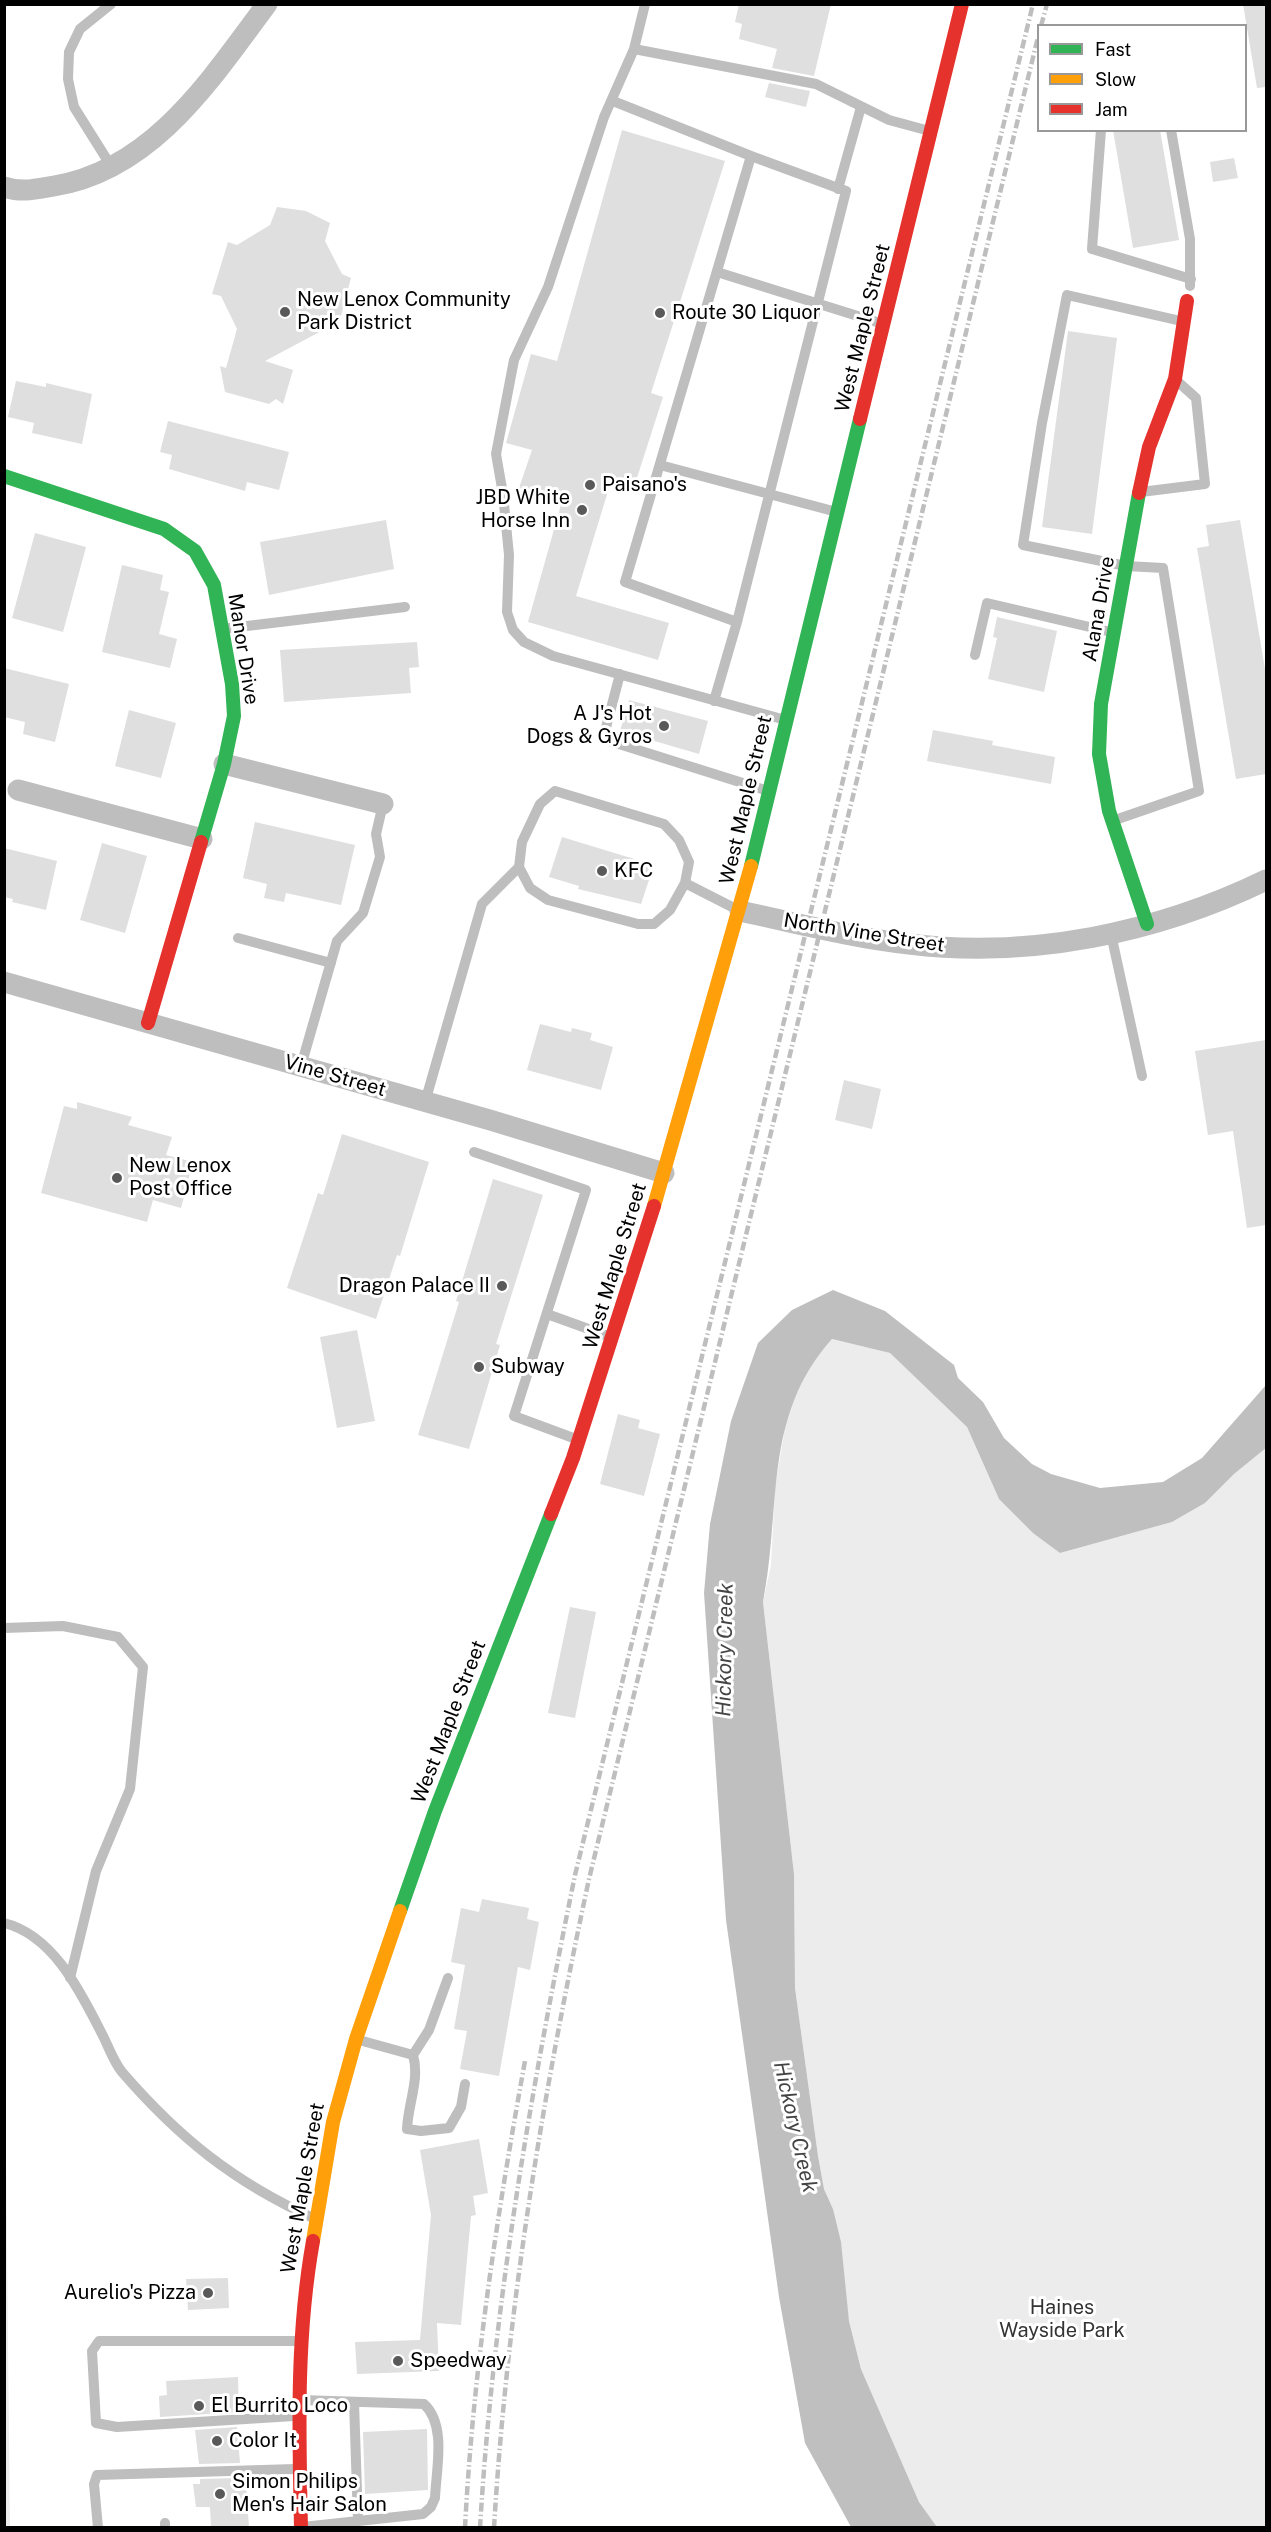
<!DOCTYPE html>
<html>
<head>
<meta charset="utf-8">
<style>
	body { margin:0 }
	#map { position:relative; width:1271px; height:2532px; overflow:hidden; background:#fff; font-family:"Public Sans",sans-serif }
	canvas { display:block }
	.frame { position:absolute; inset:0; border:6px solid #000; pointer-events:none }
	.legend { position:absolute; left:1037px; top:24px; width:210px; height:108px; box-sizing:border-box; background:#fff; border:2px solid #999; margin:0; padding:8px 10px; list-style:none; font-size:18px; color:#000 }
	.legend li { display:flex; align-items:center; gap:12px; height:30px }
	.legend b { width:30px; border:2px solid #999 }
</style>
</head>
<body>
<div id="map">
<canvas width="1271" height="2532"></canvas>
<div class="frame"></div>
<ul class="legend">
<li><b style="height:8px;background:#30b455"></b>Fast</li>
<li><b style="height:8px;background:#ff9f0a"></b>Slow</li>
<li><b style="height:8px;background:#e5322d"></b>Jam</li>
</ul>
</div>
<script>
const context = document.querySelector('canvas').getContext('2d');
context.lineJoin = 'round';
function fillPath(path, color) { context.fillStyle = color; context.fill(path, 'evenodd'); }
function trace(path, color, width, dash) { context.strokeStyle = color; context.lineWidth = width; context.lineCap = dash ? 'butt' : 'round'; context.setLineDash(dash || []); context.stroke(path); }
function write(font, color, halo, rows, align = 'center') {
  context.font = font + ' "Public Sans",sans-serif'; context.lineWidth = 6; context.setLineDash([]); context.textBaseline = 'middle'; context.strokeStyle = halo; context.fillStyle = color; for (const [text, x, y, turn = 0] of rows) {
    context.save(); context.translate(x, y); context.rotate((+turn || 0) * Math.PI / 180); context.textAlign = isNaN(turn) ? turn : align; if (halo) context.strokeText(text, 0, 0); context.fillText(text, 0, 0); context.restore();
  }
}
const green = new Path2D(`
	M832,1339L890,1353L967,1427L999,1499L1060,1553L1172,1522L1205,1503L1234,1474L1266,1448V2527H937L919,2502L861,2369L849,2321L833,2209L824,2189L818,2156L795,1988L794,1874L763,1602L771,1565L775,1487L788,1411L812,1362Z
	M5,2155L6,2156L10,2528L4,2527Z`);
const water = new Path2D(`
	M833,1290L885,1311L954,1365L958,1378L983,1402L1004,1438L1032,1464L1051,1474L1100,1488L1163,1482L1202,1458L1266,1385V1448L1234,1474L1205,1503L1172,1522L1060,1553L1033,1533L999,1499L967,1427L890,1353L832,1339C762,1417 782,1507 763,1602L794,1874L795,1988L818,2156L824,2189L833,2209L841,2242L849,2321L861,2369L919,2502L937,2527H851L805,2443L779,2297L726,1920L704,1593L710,1524L731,1421L758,1343L792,1310Z`);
const building = new Path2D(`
	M739,4H831L814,76L772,68L777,49L739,39L742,24L735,22Z
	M1243,4H1266V87L1257,88Z
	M769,83L810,91L806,107L765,97Z
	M622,130L725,161L651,393L663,397L635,484L612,478L576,596L669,623L658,660L528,622L562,501L519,488L532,450L506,443L531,354L557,361Z
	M1113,130H1160L1179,240L1133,248Z
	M1234,158L1238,178L1213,182L1210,162Z
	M277,207L306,211L330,223L325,241L342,274L351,278L337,331L327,328L265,361L293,370L283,404L276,399L269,404L225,392L220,366L226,368L237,329L221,296L212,294L228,242L237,245L270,225Z
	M1068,331L1117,338L1092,534L1042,527Z
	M16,381L46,387V383L92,394L82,444L32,433L34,423L8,417Z
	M168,421L289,452L279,490L247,482L245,491L169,469L172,455L160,452Z
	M386,520L394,569L269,595L260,542Z
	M1240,520L1266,675V774L1236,779L1197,548L1209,546L1206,525Z
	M35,533L86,547L63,632L12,618Z
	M122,565L163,575L160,590L169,592L159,634L177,639L170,668L102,652Z
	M997,617L1057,631L1044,692L988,679L997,638L993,637Z
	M417,642L419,667L409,668L411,693L284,702L280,650Z
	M4,668L69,684L55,742L23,734L25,722L4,717Z
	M629,700L708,721L699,754L620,731Z
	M129,710L176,723L161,778L115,766Z
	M933,730L993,741L992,745L1055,757L1051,784L927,761Z
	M255,822L355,845L341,905L286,893L284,902L264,898L267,884L243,878Z
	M562,837L654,865L641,904L578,889L579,886L549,877Z
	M102,843L147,856L125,933L80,920Z
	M4,848L57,861L46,910L12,902L13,899L4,897Z
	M540,1024L571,1032L572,1028L592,1033L590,1040L613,1047L601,1090L527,1070Z
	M1266,1040V1225L1247,1228L1233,1131L1208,1135L1195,1051Z
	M844,1080L881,1089L872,1129L835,1120Z
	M77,1102L132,1117L128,1125L172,1137L166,1155L193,1162L181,1208L153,1200L147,1222L41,1193L64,1106L77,1109Z
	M342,1134L429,1162L400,1256L397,1255L376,1319L287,1288L318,1193L323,1195Z
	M493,1179L543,1195L496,1344L500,1345L469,1449L418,1435L459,1302L456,1301Z
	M357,1330L375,1421L337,1428L320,1337Z
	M618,1414L640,1420L638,1428L660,1434L644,1496L600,1484Z
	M570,1607L596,1612L575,1718L548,1713Z
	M482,1899L529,1908L527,1919L539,1922L530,1970L518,1967L499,2076L460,2069L467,2031L454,2029L465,1965L451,1962L461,1908L479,1912Z
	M479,2139L488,2193L473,2196L476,2215L471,2216L461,2325L437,2323L439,2371L357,2374L355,2342L420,2340L431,2215L420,2150Z
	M228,2278L229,2308L188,2310L186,2279Z
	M238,2377L239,2412L160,2417L159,2396L167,2395L166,2381Z
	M237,2427L240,2463L199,2464L195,2430Z
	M427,2429L428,2490L365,2494L363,2432Z
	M241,2478V2481H246L249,2528H211L210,2507H196L193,2484H200V2479Z`);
const lane = new Path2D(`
	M111,4L80,29L69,52L68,79L74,107L111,166
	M645,4L634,49L604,117L548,287L514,360L496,454L503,494L509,555L507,612L513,630L524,642L553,656L782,719
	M634,49L816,84L889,120L926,130
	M613,101L751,156
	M1101,130L1092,249L1191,279
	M1171,130L1190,239V286
	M751,156L846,191L737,622L625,582Z
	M838,189L861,107
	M717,272L880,323
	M660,465L833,511
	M1141,492L1205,484L1196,398L1177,381
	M222,629L405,607
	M975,655L987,603L1111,632
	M620,674L603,739L765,790
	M714,701L737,622
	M555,791L664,824L679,840L689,862L685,883L670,910L654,924H638L548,900L530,888L519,867L522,842L540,804Z
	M1115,820L1199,791L1163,568L1126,566L1023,545L1042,423L1067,295L1181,321
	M685,883L736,909
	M1111,934L1142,1076
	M238,938L331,963
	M301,1066L337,941L363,913L380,857L376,834L383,804
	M425,1102L482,904L519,867
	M474,1152L586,1190L514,1416L576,1439
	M547,1314L608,1336
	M4,1628L63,1626L118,1637L143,1667L130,1789L96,1871L70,1978
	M4,1923C53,1935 80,1991 101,2032C108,2045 113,2061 122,2072C179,2138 234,2182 313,2218
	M359,2040L413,2055C420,2079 408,2104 407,2129L421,2131L449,2128L461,2107L465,2084
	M413,2055L429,2030L448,1978
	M301,2400L424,2404C447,2425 436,2470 435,2498L431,2507L423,2514L303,2527
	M354,2402L358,2521
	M294,2416L117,2427L96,2423L92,2351L99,2341H298
	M165,2523V2528
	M98,2528L94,2484L97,2475L295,2469`);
const street = new Path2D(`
	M4,187C22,193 36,189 54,186C153,170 211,79 267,4
	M224,764L383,804
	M18,790L202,839
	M740,911C796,923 853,938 909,944C1030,959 1157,933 1266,880
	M4,982L490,1120L664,1173`);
const fast = new Path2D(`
	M4,476L164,529L195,551L214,585L232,684L234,716L224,764L201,842
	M1139,493L1101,704L1099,754L1109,811L1147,924
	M751,866L860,419
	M400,1911L435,1811L551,1514`);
const slow = new Path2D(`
	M654,1206L751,866
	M313,2241L333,2122L356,2039L400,1911`);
const jam = new Path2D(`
	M860,419L962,4
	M1139,493L1149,447L1175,379L1187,301
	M148,1023L201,842
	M551,1514L573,1458L654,1206
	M301,2528C299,2431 296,2336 313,2241`);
const rail = new Path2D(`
	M1041,26L1047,4
	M465,2528C473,2371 497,2215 525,2061
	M480,2528C493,2308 531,2090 575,1875L1033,4
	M494,2528C507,2309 543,2093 589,1879L1038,37`);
const markers = [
	[285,312,6,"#595959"],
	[660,313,6,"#595959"],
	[590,485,6,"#595959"],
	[582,510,6,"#595959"],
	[664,726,6,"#595959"],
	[602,871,6,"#595959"],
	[117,1178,6,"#595959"],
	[502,1286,6,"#595959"],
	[479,1367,6,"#595959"],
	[208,2293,6,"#595959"],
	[398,2361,6,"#595959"],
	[199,2406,6,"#595959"],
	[217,2441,6,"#595959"],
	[220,2494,6,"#595959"]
];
const poiNames = [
	["New Lenox Community",297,300],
	["Park District",297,323],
	["Route 30 Liquor",672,313],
	["Paisano's",602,485],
	["JBD White",570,498,"right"],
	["Horse Inn",570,521,"right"],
	["A J's Hot",652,714,"right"],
	["Dogs & Gyros",652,737,"right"],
	["KFC",614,871],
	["New Lenox",129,1166],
	["Post Office",129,1189],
	["Dragon Palace II",490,1286,"right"],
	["Subway",491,1367],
	["Aurelio's Pizza",196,2293,"right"],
	["Speedway",410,2361],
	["El Burrito Loco",211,2406],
	["Color It",229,2441],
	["Simon Philips",232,2482],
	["Men's Hair Salon",232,2505]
];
const streetNames = [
	["West Maple Street",863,328,-76],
	["Alana Drive",1099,609,-80],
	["Manor Drive",243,649,81],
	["West Maple Street",746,800,-77],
	["North Vine Street",864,933,9],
	["Vine Street",335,1076,16],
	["West Maple Street",615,1266,-73],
	["West Maple Street",449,1722,-69],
	["West Maple Street",303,2188,-80]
];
const parkNames = [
	["Haines",1062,2308],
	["Wayside Park",1062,2331]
];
const waterNames = [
	["Hickory Creek",725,1650,-89],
	["Hickory Creek",795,2127,77]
];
fillPath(green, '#ececec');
fillPath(water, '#bfbfbf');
fillPath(building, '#dfdfdf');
trace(lane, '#bebebe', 10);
trace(street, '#bebebe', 21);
trace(fast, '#30b455', 14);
trace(slow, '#ff9f0a', 14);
trace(jam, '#e5322d', 14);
trace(rail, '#bebebe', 4.5, [9, 3, 1.5, 3]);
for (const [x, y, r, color] of markers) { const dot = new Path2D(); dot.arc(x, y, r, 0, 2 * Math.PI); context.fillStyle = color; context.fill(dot); trace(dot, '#fff', 2); }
write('20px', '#000', '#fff', poiNames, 'left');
write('20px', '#000', '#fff', streetNames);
write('20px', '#333', '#fff', parkNames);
write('italic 21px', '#444', '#fff', waterNames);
</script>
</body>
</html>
